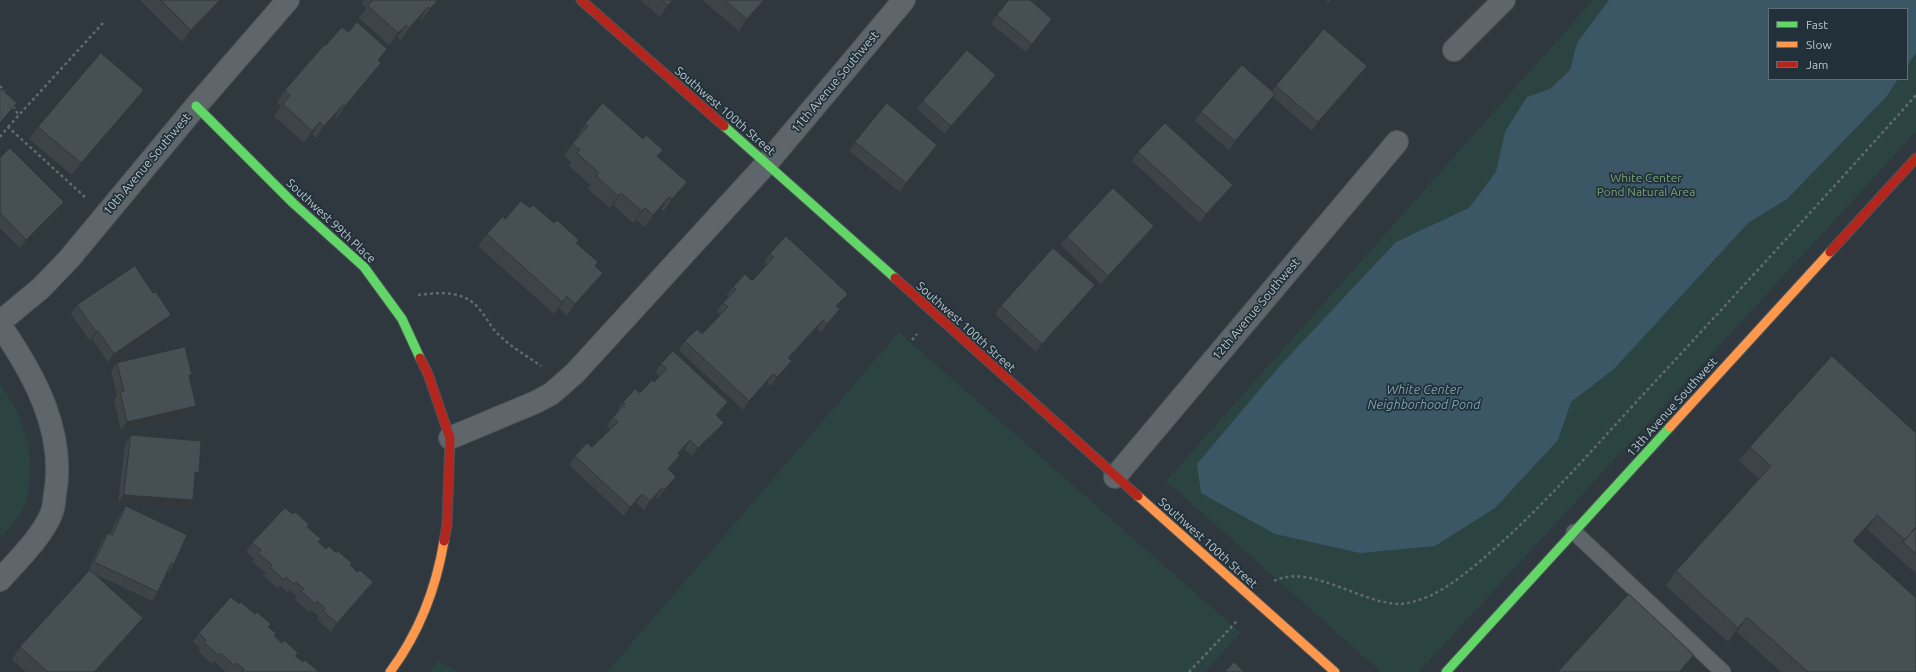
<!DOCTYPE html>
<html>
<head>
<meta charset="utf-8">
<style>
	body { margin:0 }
	#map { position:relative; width:1916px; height:672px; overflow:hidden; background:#2e383e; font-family:Ubuntu,sans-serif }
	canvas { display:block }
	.legend { position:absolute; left:1768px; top:8px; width:140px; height:72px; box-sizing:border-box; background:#213039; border:1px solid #5e6c74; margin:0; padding:5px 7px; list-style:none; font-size:12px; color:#bac6cd }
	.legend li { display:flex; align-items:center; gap:8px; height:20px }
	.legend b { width:20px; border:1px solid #5e6c74 }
</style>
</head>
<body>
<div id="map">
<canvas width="1916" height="672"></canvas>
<ul class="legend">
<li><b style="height:5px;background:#63d668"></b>Fast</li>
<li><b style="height:5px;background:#ff974d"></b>Slow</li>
<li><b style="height:5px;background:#b3261e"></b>Jam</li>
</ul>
</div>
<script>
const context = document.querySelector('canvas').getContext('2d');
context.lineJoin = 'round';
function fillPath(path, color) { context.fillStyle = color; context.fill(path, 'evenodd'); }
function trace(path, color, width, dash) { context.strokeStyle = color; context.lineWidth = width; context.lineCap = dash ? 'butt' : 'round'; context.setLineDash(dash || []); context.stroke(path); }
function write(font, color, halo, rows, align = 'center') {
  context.font = font + ' Ubuntu,sans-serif'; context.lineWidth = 3.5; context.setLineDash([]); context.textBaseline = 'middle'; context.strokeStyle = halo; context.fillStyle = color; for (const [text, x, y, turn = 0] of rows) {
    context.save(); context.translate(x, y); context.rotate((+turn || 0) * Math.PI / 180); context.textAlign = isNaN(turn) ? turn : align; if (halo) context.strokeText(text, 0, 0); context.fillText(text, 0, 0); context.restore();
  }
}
const green = new Path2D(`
	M1593,0H1916V132L1419,672H1381L1166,481ZM1769,9H1907V79H1769Z
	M899,332L1241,633L1205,672H607Z
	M0,384C7,395 16,406 20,418C30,443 35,475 26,502C22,515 9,529 0,539Z
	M438,661L458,672H429Z`);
const water = new Path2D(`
	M1609,0H1916V53L1907,66V9H1769V79H1898L1887,96L1787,199L1748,223L1614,369L1571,402L1558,440L1495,508L1435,546L1360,553L1275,534L1201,493L1197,464L1278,368L1396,242L1469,208L1496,172L1505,132L1527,97L1550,89L1570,70L1577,43Z`);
const path = new Path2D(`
	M0,86L5,93
	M13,106L19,116
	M8,127L103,23
	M0,137L8,127L85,197
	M418,295C441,292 465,290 480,310C487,318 491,328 499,335C511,347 527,356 541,366
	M912,340L917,334
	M1274,581C1309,563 1360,603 1399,604C1408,604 1423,599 1432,595C1455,583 1475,566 1494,549C1542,507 1584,459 1627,412C1724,307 1821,202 1916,95
	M1189,672L1237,621`);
const lane = new Path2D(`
	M1574,532L1723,672`);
const street = new Path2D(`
	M1454,50L1504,0
	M0,322L41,288L69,259L196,106L288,0
	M0,325C34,374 66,432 55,494C54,500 54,507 52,512C43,536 17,561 0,580
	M450,438L536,402L551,394L575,373L767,163L904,0
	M1115,477L1397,142`);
const fast = new Path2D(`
	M196,106L293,203L364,267L402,319L420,358
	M724,126L895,278
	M1446,672L1670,427`);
const slow = new Path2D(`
	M1670,427L1830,252
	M1138,496L1335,672
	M390,672C419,633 436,589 444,541`);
const jam = new Path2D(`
	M581,0L724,126
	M1830,252L1916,158
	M895,278L1138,496
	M420,358L428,374L450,438L447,525L444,541`);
const wall = new Path2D(`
	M140,0H224L182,42Z
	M364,0H441L421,20L420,19L401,40L397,37L389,45L359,18L366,8L362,4Z
	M640,0H675L660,17Z
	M702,0H766L739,31Z
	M1326,0H1331L1328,3Z
	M997,15L1052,19L1046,27L1026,52L991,24Z
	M348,32L387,49L379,61L381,63L373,75L337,118L335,117L316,138L312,134L304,143L274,116L281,106L277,102L285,90L325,46Z
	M1367,66L1361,75L1312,131L1273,97L1269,102L1229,150L1195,121L1201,112L1272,91L1276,86Z
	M990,84L945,134L917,109L923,101Z
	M135,102L72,175L29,139L38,127Z
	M585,124L658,157L687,182L679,194L664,211L661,209L645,227L636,220L633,223L613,205L610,208L587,188L590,185L568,165L571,162L564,156L572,144L578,137L577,136Z
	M855,142L937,145L931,153L900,192L849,151Z
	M1138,152L1227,194L1200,223L1132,161Z
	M0,158L58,211L20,248L0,228Z
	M530,208L576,243L595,266L594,285L567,316L559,308L554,314L478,246L487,234L505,219Z
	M1148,235L1101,284L1061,245L1067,237Z
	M770,254L848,294L842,302L838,307L840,309L834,318L821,333L817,329L789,359L792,361L786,370L771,386L767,383L743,410L679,350L685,341L702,334L721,315L717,311L723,303L728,297L727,295L733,287L752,281L766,265L764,262Z
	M153,293L171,315L165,323L108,362L92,339L90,341L71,314L77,305Z
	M1089,294L1036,352L995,314L1001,306Z
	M117,363L189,378L196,406L190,414L121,431L114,400L117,396L111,371Z
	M661,364L722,410L717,416L724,423L718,431L692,456L684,449L679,454L680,455L674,464L669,470L670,486L658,499L656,497L644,510L636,503L624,516L569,465L575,456L592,447L610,430L607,426L613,417L618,412L617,410L623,402L640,393L654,382L659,376L655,372Z
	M1916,433V574L1867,529L1855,543L1916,672H1781L1737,632L1728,642L1666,586L1676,571L1759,479L1739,461L1750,447Z
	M131,435L195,478L187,509L118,503L125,444Z
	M126,506L174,564L168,573L167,572L158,592L152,601L95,574L135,630L96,672H26L12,659L20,647L89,571H88L102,541L108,533L110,534L120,514Z
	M307,527L319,542L326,549L350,566L357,572L373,582L367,591L331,632L317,619L319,616L311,610L309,612L295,600L297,597L290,590L288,593L280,586L278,589L264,576L266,573L252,562L254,559L246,552L252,543Z
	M255,614L271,624L269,627L274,636L295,656L303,662L319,672H231L230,671V672H226L214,661L212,664L198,651L200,648L193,642L199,633Z`);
const shadedWall = new Path2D(`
	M220,0H224L182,42L191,30Z
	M438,0H441L421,20L430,9Z
	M673,0H675L660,17L668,5Z
	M764,0H766L739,31L747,19Z
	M428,7L420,19L401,40L409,28Z
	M1052,19L1046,27L1026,52L1032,44Z
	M406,25L397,37L389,45L398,33Z
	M387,49L379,61L378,60Z
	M381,63L373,75L337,118L345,106Z
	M1367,66L1361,75L1312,131L1318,122Z
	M996,75L990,84L945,134L951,126Z
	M144,90L135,102L72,175L81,163Z
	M1275,94L1269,102L1229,150L1235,141Z
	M17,103L9,115L0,125V123Z
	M343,105L335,117L316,138L324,126Z
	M320,122L312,134L304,143L312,131Z
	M937,145L931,153L900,192L906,183Z
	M687,182L679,194L664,211L672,199Z
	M1233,185L1227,194L1200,223L1206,214Z
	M621,193L613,205L610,208L618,196Z
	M669,197L661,209L645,227L653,215Z
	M64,202L58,211L20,248L26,240Z
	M645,208L636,220L633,223L642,211Z
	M1154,226L1148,235L1101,284L1108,276Z
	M603,273L594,285L567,316L575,304Z
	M1095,285L1089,294L1036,352L1042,344Z
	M848,294L842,302L830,314L836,306Z
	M567,296L559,308L554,314L562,302Z
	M840,309L834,318L821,333L827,324Z
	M171,315L165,323L108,362L114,354Z
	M823,320L817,329L782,366L788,358Z
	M98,331L92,339L90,341L96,332Z
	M792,361L786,370L771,386L777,377Z
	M773,374L767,383L743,410L749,401Z
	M728,402L722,410L710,423L716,415Z
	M196,406L190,414L121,431L127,422Z
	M724,423L718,431L692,456L698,448Z
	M690,440L684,449L672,462L678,453Z
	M680,455L674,464L662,477L668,469Z
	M195,472L199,473L193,481Z
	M676,477L670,486L658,499L664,490Z
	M662,488L656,497L644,510L650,501Z
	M642,494L636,503L624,516L630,507Z
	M124,495L193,500L187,509L118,503Z
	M1877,515L1867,529L1843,556L1853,541Z
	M373,582L367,591L331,632L337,623Z
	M1747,617L1737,632L1728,642L1738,628Z
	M143,618L135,630L96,672H94Z
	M1694,655L1682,672H1679Z`);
const building = new Path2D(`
	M161,0H220L191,30Z
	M373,0H438L430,9L428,7L409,28L406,25L398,33L368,6Z
	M662,0H673L668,5Z
	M725,0H764L747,19Z
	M1009,0H1030L1052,19L1032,44L997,15Z
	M357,22L387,49L378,60L381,63L345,106L343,105L324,126L320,122L312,131L283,104L290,95L285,90L324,45L325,46L342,27L348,32Z
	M1324,29L1367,66L1318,122L1276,86Z
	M967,50L996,75L951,126L923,101Z
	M101,53L144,90L81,163L38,127Z
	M1242,65L1275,94L1235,141L1201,112Z
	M0,88L17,103L0,123Z
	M603,103L643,139L646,135L663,150L657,156L687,182L672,199L669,197L653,215L645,208L642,211L621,193L618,196L596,176L599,173L577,153L580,150L572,144L588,126L585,124Z
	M887,103L937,145L906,183L855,142Z
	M1165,123L1233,185L1206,214L1138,152Z
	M10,148L64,202L26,240L0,213V158Z
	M1113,188L1154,226L1108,276L1067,237Z
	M521,201L530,208L533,205L554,223L557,220L579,240L576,243L598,262L595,266L603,273L575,304L567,296L562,302L487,234L503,216L505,219Z
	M786,236L848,294L836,306L840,309L827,324L823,320L788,358L792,361L777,377L773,374L749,401L685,341L697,329L702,334L728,307L723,303L736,289L733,287L745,274L752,281L774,257L770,254Z
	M1053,248L1095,285L1042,344L1001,306Z
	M135,266L153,293L156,292L171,315L114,354L98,331L96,332L77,305Z
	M185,347L192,375H189L196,406L127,422L120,392L124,391L117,363Z
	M673,351L728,402L716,415L724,423L698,448L690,440L678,453L680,455L668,469L676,477L664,490L662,488L650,501L642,494L630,507L575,456L587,443L592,447L618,422L613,417L625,404L623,402L635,389L640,393L652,380L654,382L667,369L661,364Z
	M1832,356L1916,433V527L1905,540L1877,515L1853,541L1916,598V672H1808L1747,617L1738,628L1676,571L1771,466L1750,447Z
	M131,435L201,441L199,473L195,472L193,500L124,495Z
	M126,506L187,535L174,564L171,563L158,592L94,562L108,533L112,535Z
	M285,508L293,514L295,512L309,524L307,527L321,539L318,542L326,549L329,546L336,553L338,551L352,563L350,565L357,572L360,570L373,582L337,623L323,611L325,608L317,601L315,604L301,591L304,589L296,582L294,584L286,577L284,580L270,567L272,565L258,553L261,550L252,543Z
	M1916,528V554L1903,542Z
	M90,570L143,618L94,672H48L20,647Z
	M1629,594L1694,655L1679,672H1558Z
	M231,597L239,604L241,602L255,614L257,612L271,624L268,627L276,633L274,636L282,643L284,640L298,653L295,656L303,662L305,660L319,672H242L244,669L236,663L234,665L220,653L218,655L204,643L206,640L199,633Z
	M1234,662L1244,672H1225Z`);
const streetNames = [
	["11th Avenue Southwest",835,82,-50],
	["Southwest 100th Street",725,111,41],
	["10th Avenue Southwest",147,164,-50],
	["Southwest 99th Place",331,221,43],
	["12th Avenue Southwest",1256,309,-50],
	["Southwest 100th Street",966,327,42],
	["13th Avenue Southwest",1672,407,-48],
	["Southwest 100th Street",1208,543,42]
];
const parkNames = [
	["White Center",1646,178],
	["Pond Natural Area",1646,192]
];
const waterNames = [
	["White Center",1424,390],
	["Neighborhood Pond",1424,405]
];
fillPath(green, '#2b4341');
fillPath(water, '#3b5766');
trace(lane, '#4d5458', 17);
trace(street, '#4d5458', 24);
trace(fast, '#4d5458', 11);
trace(slow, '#4d5458', 11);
trace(jam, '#4d5458', 11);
trace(path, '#626a6e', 2.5, [3, 3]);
trace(lane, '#5e666b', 15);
trace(street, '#5e666b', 22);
trace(fast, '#63d668', 9);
trace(slow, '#ff974d', 9);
trace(jam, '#b3261e', 9);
fillPath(wall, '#3c4447');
fillPath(shadedWall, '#31373a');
fillPath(building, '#464f53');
trace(building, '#31373a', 1);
write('12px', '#bac6cd', '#213039', streetNames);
write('12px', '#79a278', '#213039', parkNames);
write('italic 13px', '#7b9eaf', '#213039', waterNames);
</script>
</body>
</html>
